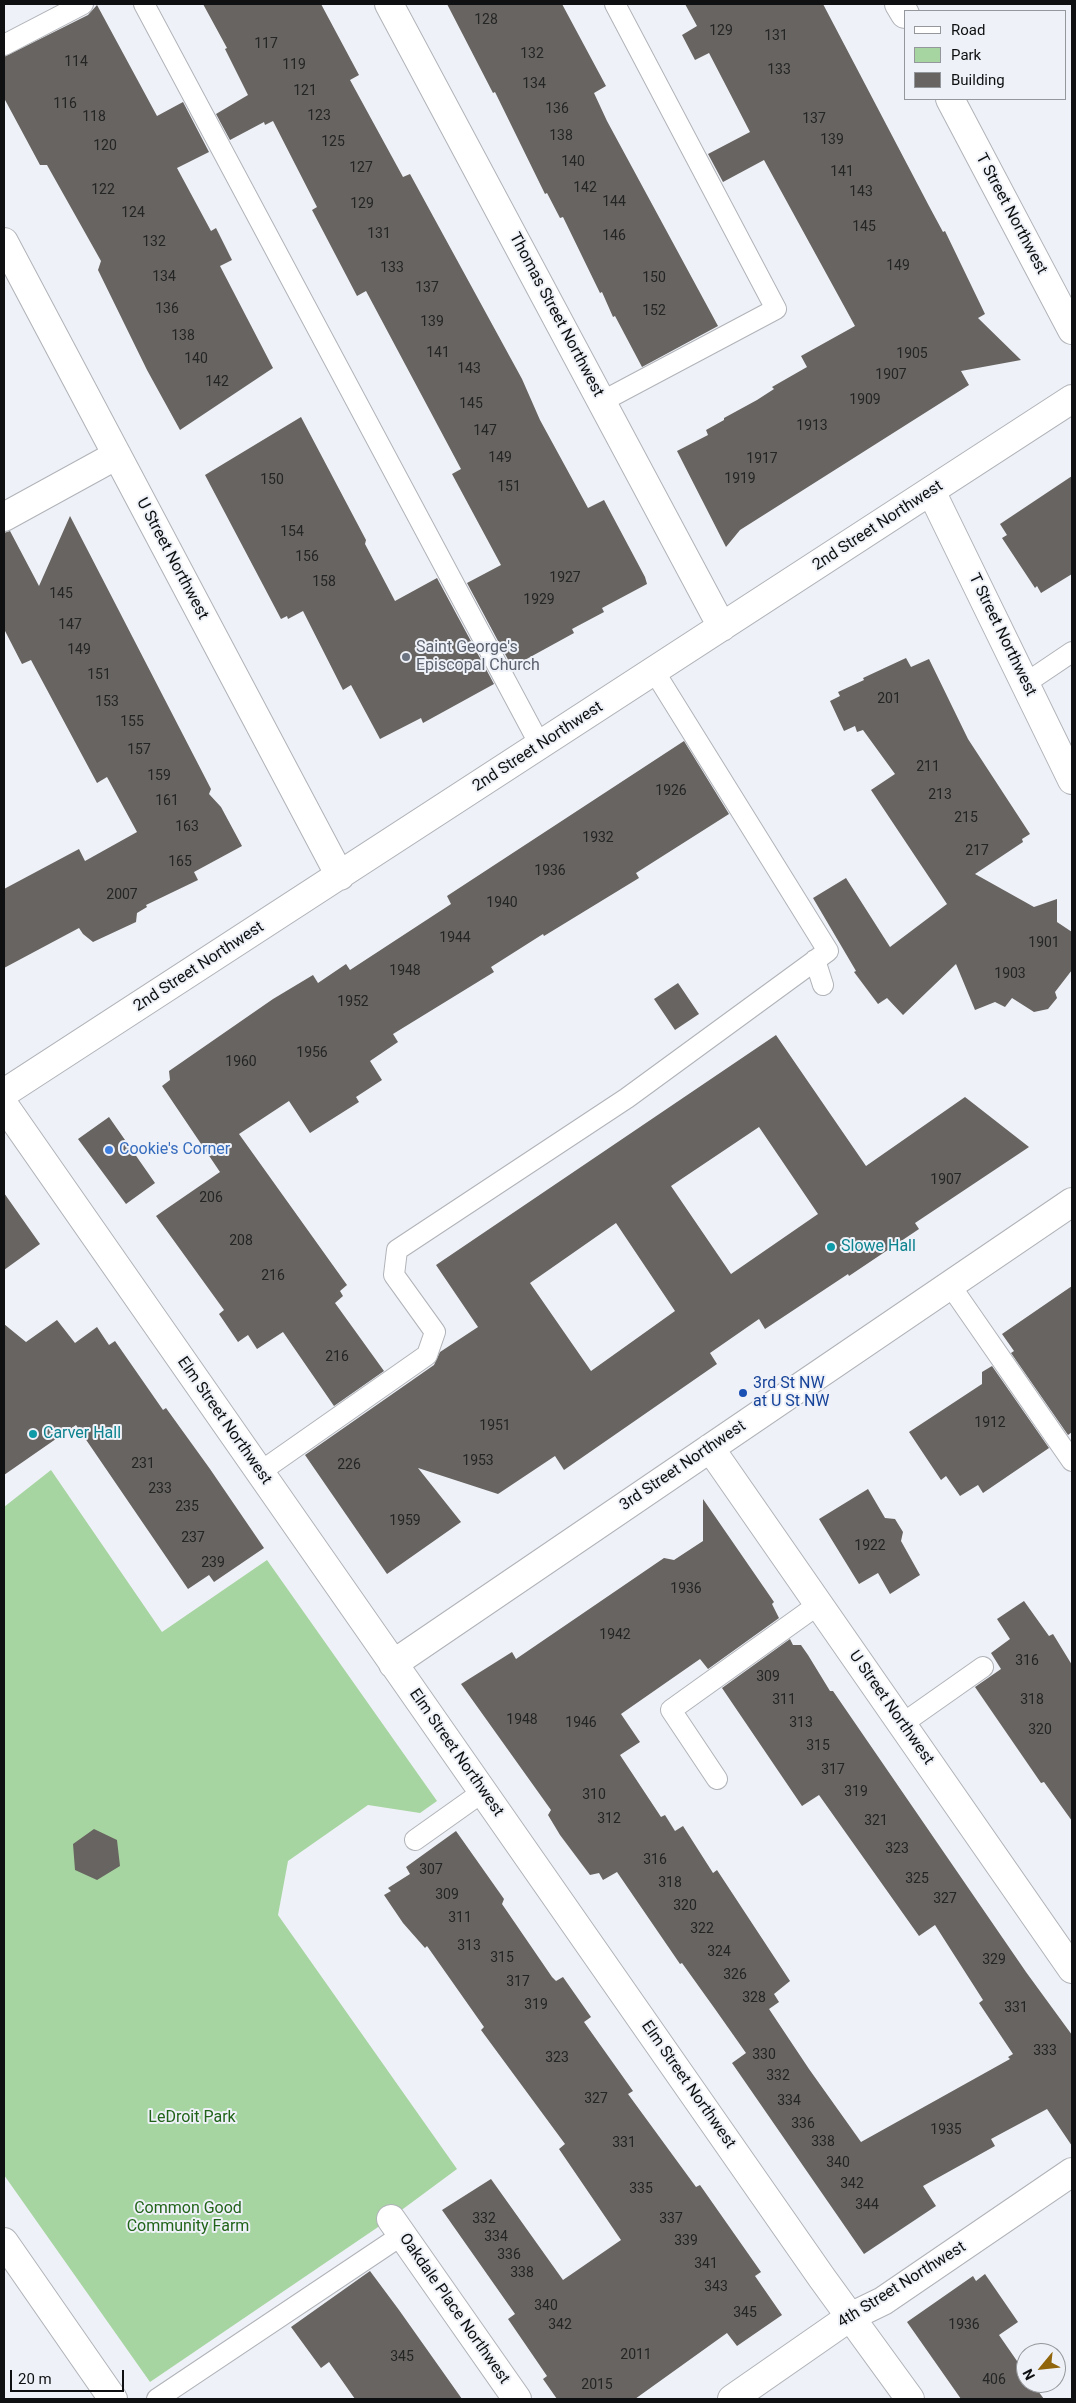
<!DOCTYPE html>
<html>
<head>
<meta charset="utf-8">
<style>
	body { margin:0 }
	#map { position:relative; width:1076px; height:2403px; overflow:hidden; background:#eef1f7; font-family:Roboto,sans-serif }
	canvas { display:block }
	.frame { position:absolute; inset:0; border:5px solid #0e1011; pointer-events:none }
	.legend { position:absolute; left:904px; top:10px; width:162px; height:90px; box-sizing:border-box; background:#eef1f7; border:1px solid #94979b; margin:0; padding:6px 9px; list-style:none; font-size:15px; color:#0e1011 }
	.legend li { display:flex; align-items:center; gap:10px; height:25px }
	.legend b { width:25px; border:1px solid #94979b }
	.north { position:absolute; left:1016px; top:2343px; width:50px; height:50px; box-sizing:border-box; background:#eef1f7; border:1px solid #94979b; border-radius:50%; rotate:242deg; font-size:14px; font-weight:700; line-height:20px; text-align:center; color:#0e1011 }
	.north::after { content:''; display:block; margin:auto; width:18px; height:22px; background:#90650c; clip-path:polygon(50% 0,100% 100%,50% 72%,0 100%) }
	.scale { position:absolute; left:10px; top:2370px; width:114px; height:22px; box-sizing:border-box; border:2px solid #0e1011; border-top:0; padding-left:6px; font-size:15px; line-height:18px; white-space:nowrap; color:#0e1011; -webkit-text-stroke:4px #eef1f7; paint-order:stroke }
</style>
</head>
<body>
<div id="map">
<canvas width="1076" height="2403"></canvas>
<div class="frame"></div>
<ul class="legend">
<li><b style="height:6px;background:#fff"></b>Road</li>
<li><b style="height:14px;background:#a7d5a1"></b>Park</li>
<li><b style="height:14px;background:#686461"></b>Building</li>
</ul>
<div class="north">N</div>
<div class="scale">20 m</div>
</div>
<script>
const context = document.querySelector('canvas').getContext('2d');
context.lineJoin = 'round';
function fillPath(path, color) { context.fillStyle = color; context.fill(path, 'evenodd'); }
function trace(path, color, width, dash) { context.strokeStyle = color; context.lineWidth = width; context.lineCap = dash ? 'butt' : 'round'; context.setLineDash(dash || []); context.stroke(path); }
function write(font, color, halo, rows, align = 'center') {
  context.font = font + ' Roboto,sans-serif'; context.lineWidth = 4; context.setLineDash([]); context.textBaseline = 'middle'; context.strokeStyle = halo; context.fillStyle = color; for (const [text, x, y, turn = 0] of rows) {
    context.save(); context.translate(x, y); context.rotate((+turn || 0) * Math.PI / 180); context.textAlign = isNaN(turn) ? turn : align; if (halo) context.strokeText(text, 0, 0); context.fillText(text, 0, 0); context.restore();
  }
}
const green = new Path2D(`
	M51,1470L162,1632L267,1560L437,1801L420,1813L368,1805L288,1861L278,1915L457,2169L384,2223L150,2382L4,2175V1507Z`);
const building = new Path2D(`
	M203,4H321L359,75L350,80L403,177L410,174L522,379L540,420L588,508L604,500L645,577L647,584L602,608L604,612L572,629L574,633L512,667L467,583L501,565L452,474L461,469L366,291L357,296L312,210L317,207L273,121L265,125L264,122L230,140L216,114L248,95L225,49L227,48Z
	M447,4H562L606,86L594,93L607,121L718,326L642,367L615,316L613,317L602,292L600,293L563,217L560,218L547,193L545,194L495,92L493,93Z
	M685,4H823L929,206L943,232L945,231L985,314L978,318L1021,360L961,371L969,385L740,530L726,547L677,451L708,435L706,430L724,420V418L757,400L774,389L772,387L807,367L801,356L855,326L764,160L723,182L708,154L750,132L709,53L695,60L682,35L697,26Z
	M97,5L157,116L183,102L209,152L177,168L211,231L216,228L232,260L220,266L273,368L180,430L147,370L98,270L101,261L47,165H40L4,98V57L88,15Z
	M301,417L366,540L365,544L395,601L437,578L494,684L423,723L421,718L380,739L351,685L343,690L303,611L288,619L287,616L281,619L205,475Z
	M1072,476V574L1041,593L1037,586L1035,588L1002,538L1007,535L1000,524Z
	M70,516L211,789L209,794L221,807L242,846L194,872L198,880L146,905L147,907L137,913L136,922L93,942L83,934L79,928L4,968V889L79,849L85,861L137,832L107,777L97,783L31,660L22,664L4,629V533L10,531L39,586Z
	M906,658L911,667L929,659L968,739L1030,834L1022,839L1023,842L975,874L1034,907L1057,899V922L1072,932V970L1055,992L1057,998L1048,1009L1034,1012L1012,998L1005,1007L995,1002L975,1010L956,964L903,1015L887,998L878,1004L854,972L856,971L813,898L846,878L890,947L947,904L871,790L895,774L863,730L857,732L855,726L844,731L830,701L840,696L838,692L864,680L863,678Z
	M684,741L729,814L636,873L639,878L544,936L543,934L491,967L494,972L393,1034L398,1042L370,1061L382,1080L356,1097L359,1102L310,1133L289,1101L239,1134L347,1285L340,1291L343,1296L335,1303L384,1371L334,1406L283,1332L257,1349L248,1335L238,1342L219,1314L224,1310L156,1216L220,1172L162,1086L170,1080L169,1071L273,999L313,975L318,983L346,964L350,970L451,904L447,896Z
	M678,983L699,1014L675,1030L654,999Z
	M776,1035L866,1166L965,1097L1029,1147L915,1223L919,1229L849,1276L848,1274L765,1329L759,1319L710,1353L717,1364L564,1470L555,1456L498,1494L418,1468L461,1522L387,1574L305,1455L434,1365L440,1352L478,1327L436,1265ZM759,1127L818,1214L731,1274L671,1186ZM616,1223L675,1311L591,1371L530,1283Z
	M109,1117L155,1183L126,1204L78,1139Z
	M4,1193L40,1244L4,1270Z
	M1072,1286V1432L1068,1435L1011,1353L1014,1351L1002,1334Z
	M57,1320L75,1343L97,1327L109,1345L115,1341L163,1410L166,1408L210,1469L264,1548L214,1582L209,1575L188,1589L76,1425L4,1475V1324L26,1342Z
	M992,1366L1049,1448L983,1493L978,1485L960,1496L946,1476L941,1480L909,1432L982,1384V1372Z
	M868,1489L885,1518L895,1519L903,1532L901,1541L920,1575L890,1594L878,1573L859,1584L819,1519Z
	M703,1499L774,1602L772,1604L779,1618L708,1669L700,1659L621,1714L640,1742L620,1755L661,1817L665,1815L675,1831L683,1826L713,1873L717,1870L790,1981L774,1994L779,2002L769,2009L809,2069L861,2142L1010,2059L1008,2057L1013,2054L979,2003L983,2000L935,1925L919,1936L819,1795L802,1806L722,1688L790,1639L793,1645H801L808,1655L830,1691H833L1026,1972L1072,2035V2146L1047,2109L991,2139L995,2146L923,2186L936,2206L864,2254L732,2063L746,2053L715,2009L682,1963L680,1964L617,1872L603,1880L599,1873L590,1875L560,1835L548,1815L551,1810L461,1684L512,1652L516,1659L664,1558L674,1560L703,1541Z
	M1024,1601L1049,1636L1053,1634L1072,1665V1821L1044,1782L1041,1783L975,1687L1001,1669L991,1653L1010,1639L997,1619Z
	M94,1829L117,1840L120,1866L97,1880L75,1870L73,1844Z
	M456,1831L504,1899L502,1904L552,1977L556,1981L563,1977L591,2017L584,2022L633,2091L628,2094L696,2187L700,2185L761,2272L755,2276L782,2315L737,2346L727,2333L635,2399H557L543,2379L547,2376L508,2319L515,2314L442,2210L491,2179L563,2280L621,2240L559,2149L565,2144L481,2030L484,2027L427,1946L425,1948L403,1923L384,1895L391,1891L388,1888L410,1874L406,1867Z
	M370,2271L399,2310L462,2399H355L329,2362L321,2368L291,2327Z
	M985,2274L1018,2322L999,2335L1026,2374V2383H1032L1044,2399H961L907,2322L973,2276L976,2281Z`);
const lane = new Path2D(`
	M144,4L540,745
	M4,45L83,4
	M601,402L776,309L615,4
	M1026,683L1072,652
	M815,960L823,985
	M950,1285L1072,1461
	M260,1472L427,1355L435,1332L394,1275L397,1250L627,1098L828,951L654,671
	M902,1724L983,1667
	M717,1779L671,1710L819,1604
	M415,1840L484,1791
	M157,2399L402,2235`);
const street = new Path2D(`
	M389,4L722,627
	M899,4L905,14
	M950,99L1072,330
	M4,242L340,876
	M931,491L1072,780
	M4,517L117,455
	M4,1093L1072,399
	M4,1105L822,2278L910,2399
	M710,1448L1072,1969
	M393,1664L1072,1202
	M391,2219L517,2399
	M4,2242L113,2399`);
const secondary = new Path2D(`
	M732,2399L850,2317L883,2301L1072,2172`);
const markers = [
	[406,657,5,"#6b7280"],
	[109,1150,5,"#3f7fe0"],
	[831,1247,5,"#0f9aa8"],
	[743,1393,5,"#1a4fb4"],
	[33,1434,5,"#0f9aa8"]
];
const numberNames = [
	["128",486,20],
	["129",721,31],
	["131",776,36],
	["117",266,44],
	["132",532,54],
	["114",76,62],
	["119",294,65],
	["133",779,70],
	["134",534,84],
	["121",305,91],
	["116",65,104],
	["136",557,109],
	["123",319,116],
	["118",94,117],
	["137",814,119],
	["138",561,136],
	["139",832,140],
	["125",333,142],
	["120",105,146],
	["140",573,162],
	["127",361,168],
	["141",842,172],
	["142",585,188],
	["122",103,190],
	["143",861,192],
	["144",614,202],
	["129",362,204],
	["124",133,213],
	["145",864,227],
	["131",379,234],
	["146",614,236],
	["132",154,242],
	["149",898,266],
	["133",392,268],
	["134",164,277],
	["150",654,278],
	["137",427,288],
	["136",167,309],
	["152",654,311],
	["139",432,322],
	["138",183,336],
	["141",438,353],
	["1905",912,354],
	["140",196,359],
	["143",469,369],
	["1907",891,375],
	["142",217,382],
	["1909",865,400],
	["145",471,404],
	["1913",812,426],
	["147",485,431],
	["149",500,458],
	["1917",762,459],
	["1919",740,479],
	["150",272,480],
	["151",509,487],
	["154",292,532],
	["156",307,557],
	["1927",565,578],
	["158",324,582],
	["145",61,594],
	["1929",539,600],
	["147",70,625],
	["149",79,650],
	["151",99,675],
	["201",889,699],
	["153",107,702],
	["155",132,722],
	["157",139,750],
	["211",928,767],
	["159",159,776],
	["1926",671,791],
	["213",940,795],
	["161",167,801],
	["215",966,818],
	["163",187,827],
	["1932",598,838],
	["217",977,851],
	["165",180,862],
	["1936",550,871],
	["2007",122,895],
	["1940",502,903],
	["1944",455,938],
	["1901",1044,943],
	["1948",405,971],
	["1903",1010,974],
	["1952",353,1002],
	["1956",312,1053],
	["1960",241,1062],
	["1907",946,1180],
	["206",211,1198],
	["208",241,1241],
	["216",273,1276],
	["216",337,1357],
	["1912",990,1423],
	["1951",495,1426],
	["1953",478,1461],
	["231",143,1464],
	["226",349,1465],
	["233",160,1489],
	["235",187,1507],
	["1959",405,1521],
	["237",193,1538],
	["1922",870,1546],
	["239",213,1563],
	["1936",686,1589],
	["1942",615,1635],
	["316",1027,1661],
	["309",768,1677],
	["311",784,1700],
	["318",1032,1700],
	["1948",522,1720],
	["1946",581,1723],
	["313",801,1723],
	["320",1040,1730],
	["315",818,1746],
	["317",833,1770],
	["319",856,1792],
	["310",594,1795],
	["312",609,1819],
	["321",876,1821],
	["323",897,1849],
	["316",655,1860],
	["307",431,1870],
	["325",917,1879],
	["318",670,1883],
	["309",447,1895],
	["327",945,1899],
	["320",685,1906],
	["311",460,1918],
	["322",702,1929],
	["313",469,1946],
	["324",719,1952],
	["315",502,1958],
	["329",994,1960],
	["326",735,1975],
	["317",518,1982],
	["328",754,1998],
	["319",536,2005],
	["331",1016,2008],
	["333",1045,2051],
	["330",764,2055],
	["323",557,2058],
	["332",778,2076],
	["327",596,2099],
	["334",789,2101],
	["336",803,2124],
	["1935",946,2130],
	["338",823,2142],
	["331",624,2143],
	["340",838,2163],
	["342",852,2184],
	["335",641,2189],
	["344",867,2205],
	["332",484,2219],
	["337",671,2219],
	["334",496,2237],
	["339",686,2241],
	["336",509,2255],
	["341",706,2264],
	["338",522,2273],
	["343",716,2287],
	["340",546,2306],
	["345",745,2313],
	["342",560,2325],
	["1936",964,2325],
	["2011",636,2355],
	["345",402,2357],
	["406",994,2380],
	["2015",597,2385]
];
const streetNames = [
	["T Street Northwest",1011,214,62],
	["Thomas Street Northwest",556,315,62],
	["2nd Street Northwest",878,526,-33],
	["U Street Northwest",172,559,62],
	["T Street Northwest",1002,635,64],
	["2nd Street Northwest",538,747,-33],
	["2nd Street Northwest",199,967,-33],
	["Elm Street Northwest",224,1421,55],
	["3rd Street Northwest",683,1466,-34],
	["U Street Northwest",891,1708,55],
	["Elm Street Northwest",456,1753,55],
	["Elm Street Northwest",688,2085,55],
	["4th Street Northwest",902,2285,-32],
	["Oakdale Place Northwest",454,2309,55]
];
const worshipNames = [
	["Saint George's",416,648],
	["Episcopal Church",416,666]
];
const shopNames = [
	["Cookie's Corner",119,1150]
];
const cultureNames = [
	["Slowe Hall",841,1247],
	["Carver Hall",43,1434]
];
const transitNames = [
	["3rd St NW",753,1384],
	["at U St NW",753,1402]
];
const parkNames = [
	["LeDroit Park",192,2118],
	["Common Good",188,2209],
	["Community Farm",188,2227]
];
fillPath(green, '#a7d5a1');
fillPath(building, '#686461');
trace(lane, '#b0b3b8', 22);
trace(street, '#b0b3b8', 30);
trace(secondary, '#b0b3b8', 30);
trace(lane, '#fff', 20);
trace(street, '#fff', 28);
trace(secondary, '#fff', 28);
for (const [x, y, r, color] of markers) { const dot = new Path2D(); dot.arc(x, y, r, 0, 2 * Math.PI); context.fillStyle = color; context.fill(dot); trace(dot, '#eef1f7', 2); }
write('14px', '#242525', null, numberNames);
write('16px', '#0e1011', '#eef1f7', streetNames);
write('16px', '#5b616d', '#eef1f7', worshipNames, 'left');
write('16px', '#366cbe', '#eef1f7', shopNames, 'left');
write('16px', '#0d838f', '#eef1f7', cultureNames, 'left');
write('16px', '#164399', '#eef1f7', transitNames, 'left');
write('16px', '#216419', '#eef1f7', parkNames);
</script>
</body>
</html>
